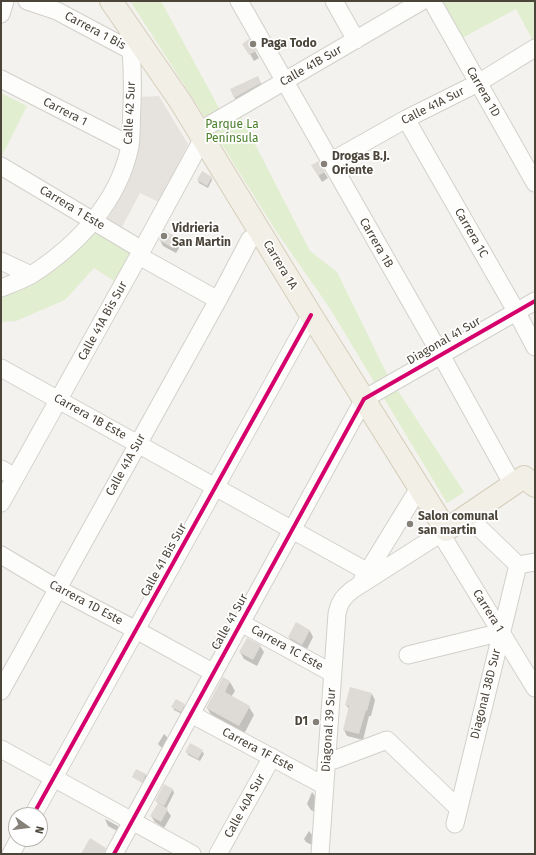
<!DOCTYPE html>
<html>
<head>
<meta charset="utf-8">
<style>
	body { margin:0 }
	#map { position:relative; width:536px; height:855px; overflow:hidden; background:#f4f2ee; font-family:"Fira Sans",sans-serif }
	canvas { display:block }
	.frame { position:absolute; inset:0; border:2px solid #4b4439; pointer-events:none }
	.north { position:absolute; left:8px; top:807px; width:40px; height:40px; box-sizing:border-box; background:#fff; border:1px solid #b7b4b0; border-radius:50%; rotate:104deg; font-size:11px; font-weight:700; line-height:16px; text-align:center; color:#4b4439 }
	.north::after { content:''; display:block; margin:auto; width:14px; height:18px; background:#868178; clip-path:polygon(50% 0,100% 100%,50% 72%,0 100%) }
</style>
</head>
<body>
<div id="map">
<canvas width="536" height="855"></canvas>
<div class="frame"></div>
<div class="north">N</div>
</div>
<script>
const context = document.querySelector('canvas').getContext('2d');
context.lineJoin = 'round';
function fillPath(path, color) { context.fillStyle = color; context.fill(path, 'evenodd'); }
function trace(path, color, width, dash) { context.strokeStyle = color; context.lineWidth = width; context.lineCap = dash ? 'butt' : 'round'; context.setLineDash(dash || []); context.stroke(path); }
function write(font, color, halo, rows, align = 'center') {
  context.font = font + ' "Fira Sans",sans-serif'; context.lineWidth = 3.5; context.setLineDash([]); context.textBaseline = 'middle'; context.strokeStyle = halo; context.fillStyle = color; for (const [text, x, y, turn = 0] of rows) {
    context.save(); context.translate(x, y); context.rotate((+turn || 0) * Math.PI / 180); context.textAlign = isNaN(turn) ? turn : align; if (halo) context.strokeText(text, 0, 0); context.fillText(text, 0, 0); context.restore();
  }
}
const green = new Path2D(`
	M130,1H161L225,119L239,113L310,251L337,272L387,374L464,492L447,503L329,307L276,231L194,100Z
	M442,1H535V40L533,41L516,9L462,38Z
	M1,93L27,106L1,158Z
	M97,228L135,251L117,283L94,268L65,300L16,321L1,322V295Z`);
const parking = new Path2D(`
	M159,96L188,144L161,203L140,193L122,227L108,219L129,175L139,142V97Z`);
const shadow = new Path2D(`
	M249,41L259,58L254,61L244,44Z
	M261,83L264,90L238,104L231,90Z
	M318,162L328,178L322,182L313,166Z
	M211,177L212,180L208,188L199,183L198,180Z
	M177,239L181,245L176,253L163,246L160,240Z
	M296,623L310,631L313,637L306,651L292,643L289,637Z
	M216,637L222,643L217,651L213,649L211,646Z
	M248,639L260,646L264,652L257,666L244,659L240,652Z
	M230,682L235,691L231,697L249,707L254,715L244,734L212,716L207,708Z
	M372,694L375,700L371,716H369L363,740L347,736L344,730L349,709L346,705Z
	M184,705L186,708L182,714L174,710L173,707Z
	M164,734L169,739L163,749L158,744Z
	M202,751L204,754L200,761L188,755L187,752Z
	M137,770L146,775L147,778L144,783L134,777V778L133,777Z
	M164,786L173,790L174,793L166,809L171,816L164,828L155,822L151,816L158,804L157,801Z
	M312,792L317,799L316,813L311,810L307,804Z
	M105,819L118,826L121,833L108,826Z
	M309,831L313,836L312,845L306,842L304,839Z`);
const building = new Path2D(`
	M249,39L256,51L249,55L242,44Z
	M258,76L261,83L234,98L230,89Z
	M319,161L325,172L318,176L311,165Z
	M202,171L212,177L207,186L197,180Z
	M164,230L178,238L173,248L159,240Z
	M296,622L310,630L302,645L288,637Z
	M247,638L261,645L253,660L239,652Z
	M223,677L230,681L225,692L250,706L239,726L206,708Z
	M350,687L372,693L367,711L366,710L359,734L343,730L349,706L345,705Z
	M176,699L185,704L181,712L171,707Z
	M190,743L203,750L198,759L185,752Z
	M136,769L146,774L142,783L132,777Z
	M164,784L173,789L164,806L155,801Z
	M158,803L168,809L161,822L150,816Z
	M90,838L106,848L104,854H81Z`);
const minor = new Path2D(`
	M27,1L57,11L132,51
	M239,1L441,355L513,485
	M334,1L356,40
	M432,1L535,183
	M1,14L5,1
	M1,79L130,145
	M406,119L516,311L535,347
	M199,131L422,1
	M330,162L406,119L478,83L535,48
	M1,166L142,250
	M139,256L218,300
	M1,261L31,275
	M1,288C11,284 22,280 31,275C78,245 119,201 130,146C132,133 131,119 132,106C133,79 133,55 128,28
	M1,368L368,572
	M1,469L15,477
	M1,503L142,250L203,138
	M467,516L518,565
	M441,534L535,688
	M1,555L58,589L136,630L214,673
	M518,565L535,562
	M362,581L419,488
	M241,623L332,673
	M408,655L502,632
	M1,691L218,300L250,239
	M191,714L325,786
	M1,749L192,854
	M326,761L334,760L387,740L458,808
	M33,815L311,315
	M455,824L518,565
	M11,854L19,839
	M114,854L364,399L535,301
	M218,854L272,757
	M320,854L337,614C339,603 343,597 352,590L446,530`);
const major = new Path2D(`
	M111,1L180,101L311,315L446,530L524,477L535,486`);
const cycleway = new Path2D(`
	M33,815L311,315
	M114,854L364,399L535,301`);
const markers = [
	[253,44,4,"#868178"],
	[324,164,4,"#868178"],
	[164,236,4,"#868178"],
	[410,524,4,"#868178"],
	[316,722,4,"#868178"]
];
const streetNames = [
	["Carrera 1 Bis",95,31,28],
	["Calle 41B Sur",311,66,-30],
	["Carrera 1D",483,92,60],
	["Calle 41A Sur",433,106,-27],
	["Carrera 1",65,112,27],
	["Calle 42 Sur",130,113,-87],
	["Carrera 1 Este",72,208,31],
	["Carrera 1C",471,233,60],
	["Carrera 1B",376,243,60],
	["Carrera 1A",280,265,59],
	["Calle 41A Bis Sur",103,321,-61],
	["Diagonal 41 Sur",444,341,-30],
	["Carrera 1B Este",90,417,29],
	["Calle 41A Sur",126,465,-61],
	["Calle 41 Bis Sur",164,560,-61],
	["Carrera 1D Este",86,603,28],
	["Carrera 1",488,611,58],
	["Calle 41 Sur",230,622,-61],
	["Carrera 1C Este",287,648,29],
	["Diagonal 38D Sur",486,694,-76],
	["Diagonal 39 Sur",329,730,-86],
	["Carrera 1F Este",258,750,28],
	["Calle 40A Sur",245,806,-61]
];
const poiNames = [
	["Paga Todo",261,44],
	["Drogas B.J.",332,157],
	["Oriente",332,171],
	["Vidrieria",172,229],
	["San Martin",172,243],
	["Salon comunal",418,517],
	["san martin",418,531],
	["D1",308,722,"right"]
];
const parkNames = [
	["Parque La",232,125],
	["Península",232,139]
];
fillPath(green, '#e1eecf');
fillPath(parking, '#e6e3df');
fillPath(shadow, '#0003');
fillPath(building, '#dedbd6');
trace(minor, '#d2d0cb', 19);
trace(major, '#d6cebb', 24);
trace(minor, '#fdfdfc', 17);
trace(major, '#f2efe6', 22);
trace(cycleway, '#d6006c', 4);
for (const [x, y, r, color] of markers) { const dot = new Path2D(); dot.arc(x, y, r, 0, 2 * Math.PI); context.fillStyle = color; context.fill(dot); trace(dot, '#fff', 1.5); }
write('12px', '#4b4439', '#fff', streetNames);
write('bold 12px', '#4b4439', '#fff', poiNames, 'left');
write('12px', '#4a7f2a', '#fff', parkNames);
</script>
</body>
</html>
